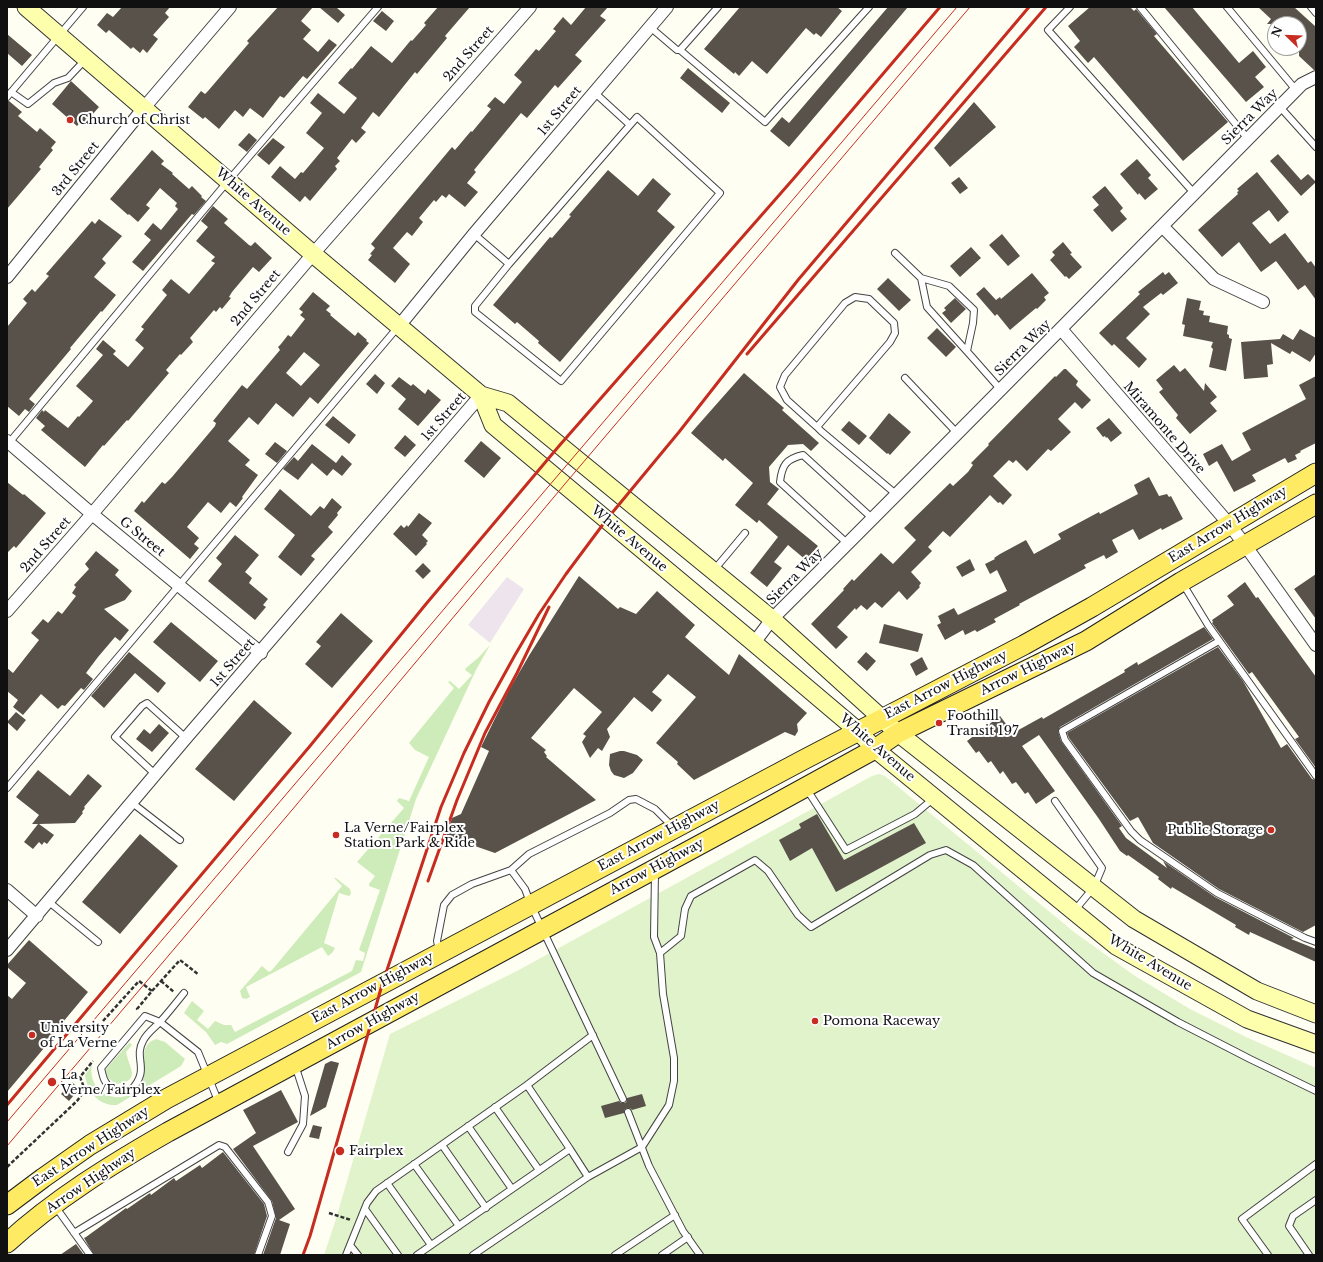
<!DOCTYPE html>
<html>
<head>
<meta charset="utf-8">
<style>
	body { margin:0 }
	#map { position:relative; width:1323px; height:1262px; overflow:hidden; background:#fffef2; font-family:"Libre Baskerville",serif }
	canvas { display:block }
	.frame { position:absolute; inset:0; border:8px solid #101010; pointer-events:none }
	.north { position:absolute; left:1267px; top:16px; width:40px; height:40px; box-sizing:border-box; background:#fff; border:1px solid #9f9f9f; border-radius:50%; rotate:293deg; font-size:11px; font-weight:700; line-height:16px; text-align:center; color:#101010 }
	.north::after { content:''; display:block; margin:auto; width:14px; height:18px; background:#c72c20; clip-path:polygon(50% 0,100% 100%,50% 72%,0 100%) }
</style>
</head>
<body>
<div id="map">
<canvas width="1323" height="1262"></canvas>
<div class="frame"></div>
<div class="north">N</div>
</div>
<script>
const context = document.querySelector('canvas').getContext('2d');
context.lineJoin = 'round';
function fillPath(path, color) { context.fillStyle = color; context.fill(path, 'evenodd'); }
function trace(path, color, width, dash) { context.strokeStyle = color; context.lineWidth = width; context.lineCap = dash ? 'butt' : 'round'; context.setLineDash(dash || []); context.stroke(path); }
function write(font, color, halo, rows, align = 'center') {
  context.font = font + ' "Libre Baskerville",serif'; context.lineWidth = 4; context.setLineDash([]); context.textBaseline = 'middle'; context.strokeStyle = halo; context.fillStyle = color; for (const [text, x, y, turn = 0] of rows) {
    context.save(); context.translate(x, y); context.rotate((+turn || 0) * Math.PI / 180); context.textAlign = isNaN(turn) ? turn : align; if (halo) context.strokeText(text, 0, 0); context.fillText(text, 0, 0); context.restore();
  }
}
const industrial = new Path2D(`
	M507,577L524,589L490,643L468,625Z`);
const green = new Path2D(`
	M490,645L476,670L416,799L361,972L227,1044L221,1042L215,1045L206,1032L184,1013L192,1001L204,1011L197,1020L208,1029L215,1021L224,1025H231L235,1032L352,971L356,960L363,961L365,953L359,950L380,890L369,886V884L375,876L357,862L404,808L397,801L399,798L409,801L429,757L415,750L409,743L454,688L448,682L450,681L459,689L472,675L465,670L466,668L478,658Z
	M334,878H336L350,889L351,894L349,896L339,893L324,943L335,948L332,953L328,956L322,947L246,987L250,997L246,999L242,998L240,991L261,967L262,966L269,972L272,970L342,886Z
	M156,1039L165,1042L185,1059L181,1066L117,1105C98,1106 87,1091 85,1075L92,1065C87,1092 116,1107 137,1090C154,1076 132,1047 156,1039Z
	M129,1043H130L132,1045L126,1052C129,1068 142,1081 116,1084L107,1077L105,1070Z`);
const pitch = new Path2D(`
	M879,774L885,776L1074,932L1135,976L1190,1009L1246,1037L1316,1068V1255H324L335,1222L390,1034L517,971L872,776Z`);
const building = new Path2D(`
	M122,7H170L165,13L169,17L153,35L158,39L147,53L143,49L140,53L133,47L131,49L109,30L106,33L97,25L107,13L113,17Z
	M278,7H313L301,21L311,30L303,39L318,52L329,39L337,45L307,79L303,76L284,98L280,96L263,118L250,108L243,117L235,110L219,129L205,117L203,119L188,107L201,91L205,94L208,91L249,43L247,41Z
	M319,7H336L345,15L338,23Z
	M438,7H470L445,36L447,38L417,74L415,72L379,117L373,112L361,128L366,132L356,143L352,139L337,158L340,161L335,166L337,169L310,201L305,196L300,202L271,177L280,166L295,179L301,172L303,173L324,148L306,133L322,113L310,103L318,93L344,114L357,98L338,83L351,68L352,69L371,46L392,63L411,40L412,41L426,25L424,23Z
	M586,7H608L600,16L606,20L575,55L582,61L558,88L555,85L527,118L521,113L474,170L476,172L467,183L478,192L465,207L449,194L446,198L442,195L436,202L434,200L419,218L423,222L412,236L407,232L393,248L410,264L395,283L368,260L372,255L370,254L375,248L371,244L452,147L455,150L471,131L472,132L491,109L487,106L495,97L504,104L522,82L514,75L536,49L539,51L556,31L553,29L563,17L571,25Z
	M740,7H837L842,11L821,37L816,33L814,35L806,28L767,74L752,61L739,76L735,72L734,74L704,49Z
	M888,7H908L789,147L770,131L782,117L789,123Z
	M1090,7H1130L1134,11L1136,9L1157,34L1154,36L1228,122L1183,161L1094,57L1088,63L1074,47L1080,41L1068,26Z
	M1164,7H1192L1239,63L1253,51L1266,67L1255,77L1264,87L1246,102Z
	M1258,7H1294L1316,27V70H1314L1299,56V24H1267L1271,19Z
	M382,11L394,21L386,31L373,21Z
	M7,34L32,55L22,66L7,53Z
	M688,68L730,103L722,113L680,78Z
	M71,81L99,107L85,123L82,120L77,126L52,104Z
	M7,101H9L22,112L18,116L37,132L40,128L56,142L51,148L53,150L39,167L41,169L7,209Z
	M974,102L996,127L950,167L934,148Z
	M249,133L257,140L247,152L238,145Z
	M273,138L285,147L269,165L257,155Z
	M152,150L164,161L161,164L173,173L172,174L189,189L192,186L202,196L201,197L206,201L194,215L192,214L143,271L132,262L151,240L144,234L153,223L161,230L178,209L175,206L177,203L160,188L146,205L150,208L138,222L129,214L128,215L110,199Z
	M1278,154L1301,180L1308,174L1316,182L1301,196L1270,161Z
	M1137,159L1151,175L1148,178L1158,189L1145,200L1139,193L1138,195L1120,174Z
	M608,170L638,196L653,178L671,194L657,211L675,227L560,362L538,343L539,341L517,322L515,324L493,305L550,237L552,238L571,216L569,215Z
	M1257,172L1289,212L1278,222L1269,210L1252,223L1270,244L1285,233L1308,263L1311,261L1316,268V300L1305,285L1298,290L1276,261L1261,272L1239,242L1222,257L1198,230L1238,194L1237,192L1239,191L1237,189Z
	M959,177L968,188L960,194L951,183Z
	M1105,186L1123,208L1120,211L1127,219L1112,232L1093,210L1099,205L1092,197Z
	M213,206L228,219L224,223L249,245L251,246L255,242L272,258L259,272L253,267L232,292L229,297L231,298L222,309L220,307L216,312L214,310L190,338L193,342L181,355L180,354L166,370L169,373L128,421L127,420L104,446L103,445L85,467L41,430L45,426L36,418L42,410L44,412L45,410L68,428L78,416L79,417L93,401L76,386L103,355L96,349L103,340L116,351L113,354L128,367L144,348L135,340L144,329L141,327L167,295L162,290L171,279L189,294L215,263L211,261L215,257L196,241L208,227L201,221Z
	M99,219L122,236L102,259L106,263L94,277L116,295L102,312L101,311L70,348L71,349L29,399L35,404L29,412L25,409L19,416L7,406V327L27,303L23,299L32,289L35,292L49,276L46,274L92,221L95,224Z
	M1002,234L1020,256L1008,266L989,245Z
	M1063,242L1072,253L1070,254L1082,267L1069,279L1066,276L1065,277L1050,260L1055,255L1052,252Z
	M971,247L981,258L960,277L950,266Z
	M1163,272L1165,275L1169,272L1178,283L1163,295L1161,293L1143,307L1150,314L1126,338L1147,359L1139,368L1114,344L1112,346L1099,333L1140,294L1138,292Z
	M1032,273L1049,293L1044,297L1046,300L1037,309L1036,308L1010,330L997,314L995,316L976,294L984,287L996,300L1000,297L1001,299Z
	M888,278L911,300L899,311L877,289Z
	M313,292L330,306L326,310L331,314L330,315L355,336L358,332L367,340L366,341L369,343L318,404L310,397L293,417L276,403L258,425L249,417L228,441L250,460L245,465L258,475L242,497L243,498L236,507L230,502L221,513L208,502L187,527L199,538L194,544L199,548L190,559L134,511L142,501L144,503L162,482L165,484L172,477L215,426L216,423L213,421L229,401L242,385L247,389L280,350L278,347L281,344L288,335L291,337L305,319L300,315L303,312L299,309ZM304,352L320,365L301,386L286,373Z
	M955,298L966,309L951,323L942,313L946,310L944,308Z
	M1187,298L1201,301L1199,310L1204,311L1203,315L1210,316L1209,322L1228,326L1227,334L1229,335V338L1232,339L1226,371L1209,367L1213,349L1211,347L1213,342L1183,336L1185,325L1182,324Z
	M937,328L956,347L946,357L927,338Z
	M1300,329L1316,338V353L1310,362L1292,351L1290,354L1271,343L1273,364L1267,365L1268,377L1244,379L1241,342L1280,339L1283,334L1293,340Z
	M1174,365L1180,372L1185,368L1204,391L1205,383L1217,397L1210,403L1217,411L1190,434L1176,418L1178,415L1159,392L1163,389L1156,380Z
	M1064,369H1066L1078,381L1076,385L1091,400L1082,409L1075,402L1058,419L1071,432L1051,451L1048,449L1027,471L1016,460L1013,463L1009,460L993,476L1012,495L1003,505L1000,502L998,503L990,495L950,537L943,531L928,547L932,551L911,572L921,583L919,586L920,587L907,600L899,591L882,608L875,602L867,610L861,605L856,610L855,608L837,627L848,637L836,649L811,624L844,590L843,589L852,579L854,581L881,553L893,564L916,540L904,528L950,483L953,486L968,472L973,465L971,463L989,445L988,444L1055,376L1056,377Z
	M744,373L784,408L782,410L819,443L811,451L803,444L788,445L769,467L770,482L779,489L767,504L818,546L806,560L788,545L774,562L782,568L767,587L750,573L778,537L759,520L757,523L735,505L753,483L725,458L723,461L691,433Z
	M375,374L385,383L377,394L366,384Z
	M1316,376V443L1300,451L1301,452L1295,455L1297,459L1288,463L1285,458L1252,475L1256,481L1234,492L1217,461L1209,466L1203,454L1222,444L1232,461L1251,450L1242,433L1306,399L1299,385Z
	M399,377L411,386L413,384L425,394L428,389L441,400L418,426L398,409L406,399L391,386Z
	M889,413L911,432L890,455L888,453L887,454L869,438Z
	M333,416L356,435L349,444L325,425Z
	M1109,418L1122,433L1111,442L1107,437L1106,438L1105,436L1103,437L1096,428Z
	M849,421L867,436L859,445L841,430Z
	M405,435L416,445L405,457L394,448Z
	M481,441L501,458L484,478L464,461Z
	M275,442L287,451L277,463L265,454Z
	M312,444L336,463L342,455L352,464L342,476L333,469L327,476L312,463L298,480L283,469L294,457L298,461Z
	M1149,477L1159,496L1167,494L1169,497L1171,496L1183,519L1162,530L1161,528L1139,540L1133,529L1112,540L1118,552L1106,559L1104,555L1084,565L1086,568L1019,604L1020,605L994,619L996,622L977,632L975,630L965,635L963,630L945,640L937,625L941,623L938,616L954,608L958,615L1007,591L997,570L990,574L985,564L995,559L994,558L1000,554L1026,540L1034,554L1061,539L1058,534L1099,512L1100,514L1138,494L1134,485Z
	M7,482L23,495L24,494L46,513L16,548L14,546L7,553Z
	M280,489L311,516L320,506L324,509L332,498L342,507L337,513L338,515L328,527L333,532L311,556L315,559L301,576L278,557L295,535L264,509Z
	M419,513L432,523L422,535L428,541L426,543L427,544L416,556L393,534L401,525L404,528L407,525L408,527Z
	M235,535L259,555L245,572L252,578L249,583L268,599L263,605L266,607L255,620L208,581L222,564L216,558Z
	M96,551L119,570L115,575L132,591L125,600L104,609L129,630L120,641L115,637L98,657L86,673L93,679L84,690L81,688L65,706L62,705L58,709L41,694L23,715L13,707L18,700L7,691V668L13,673L39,640L31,633L43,619L48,623L58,611L62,614L76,596L72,593L76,587L74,585L89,569L85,564Z
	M970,559L975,570L962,577L956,567Z
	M423,563L431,571L423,579L415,571Z
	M1316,574V619L1294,589Z
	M579,576L618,609L620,607L636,614L657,591L695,625L685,637L729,675L739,654L807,713L797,724L798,731L795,736L785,732L694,780L677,764L678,762L656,743L696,697L668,674L652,692L662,700L652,712L634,697L607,729L610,737L602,751L598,748L590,758L582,742L586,736L583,734L602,712L574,688L531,738L546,750L544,752L547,756L546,757L596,800L495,853L446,836L452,818L461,814L489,751L481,747L509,690L530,654Z
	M1245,582L1256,598L1258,597L1316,677V768L1295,739L1299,737L1252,672L1249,674L1212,623L1213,622L1212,620L1234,605L1227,596Z
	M341,613L373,641L332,688L305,664L321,646L316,642Z
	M171,622L218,661L200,682L153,642Z
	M884,624L923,634L918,652L879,643Z
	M1204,627L1213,639L1060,727L1058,731L1061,741L1122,826L1119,828L1126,838L1167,868L1163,861L1215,897L1294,938L1291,939L1316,949V962L1250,932L1249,935L1235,927L1236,925L1172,887L1171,889L1158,879L1159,877L1128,855L1127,856L1120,851L1099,819L1039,735L1022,746L1055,791L1036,804L1028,792L1025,794L1016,782L1012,784L1003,771L1000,774L991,761L988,763L979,751L976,753L967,741L1000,716L1013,733L1042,717L1043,719L1125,672L1124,670L1137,662L1138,665Z
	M1218,647L1243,681L1281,748L1287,744L1312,779L1316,780V925L1303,932L1219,889L1153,843L1138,817L1130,821L1069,738L1067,733Z
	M129,652L166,683L158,693L135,673L104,708L91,696Z
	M866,652L876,661L867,671L857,662Z
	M922,657L928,669L916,676L910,664Z
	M254,700L292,733L234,801L195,769Z
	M16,712L26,720L17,731L7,722Z
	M159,724L169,733L152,752L136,739L144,729L150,734Z
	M620,751H624L637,755L643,760L633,773L624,778L614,775L611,771L609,765L610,754Z
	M38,770L70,796L88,774L102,786L84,807L85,808L82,812L83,813L75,823L39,824L54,835L47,844L44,842L42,845L39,842L33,849L24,842L38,824H32L39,815L16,797Z
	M817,814L844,860L914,823L926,843L836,892L812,848L790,861L779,840L801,828L799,824Z
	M140,834L178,866L120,934L82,902Z
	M29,940L88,992L53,1034L55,1035L7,1092V995L12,999L26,983L7,967V965Z
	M331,1061L339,1063L326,1107L310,1116L325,1064Z
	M72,1082L79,1089L69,1101L61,1094Z
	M281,1090L298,1122L253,1146L295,1209L279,1220L290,1224L280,1255H263L276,1218L272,1201L233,1149L256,1133L243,1110Z
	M642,1094L646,1106L632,1110L630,1108H627L624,1110V1113L605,1118L601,1106L619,1101L621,1103H625L627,1101V1098Z
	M313,1125L322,1127L319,1139L309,1137Z
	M223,1152L264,1204L267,1216L254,1255H94L84,1238L86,1237L126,1208L127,1209L150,1193L151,1195L174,1178L176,1181L200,1165L202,1168Z
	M76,1244L84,1255H60Z`);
const path = new Path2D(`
	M161,981L174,992
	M152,991L180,960L199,975
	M103,1021L139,981L152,991L137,1009L138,1010
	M7,1167L77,1101L85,1090L80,1077L93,1061
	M329,1213L351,1220`);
const service = new Path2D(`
	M1070,7L1048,30L1194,193
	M1140,7L1248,139
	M1227,7L1296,90
	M1311,7L1316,13
	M650,27L677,50H680L718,7
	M680,50L765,122L869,7
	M11,92L28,104L54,83L68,78L85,60
	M7,97L83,7
	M1280,107L1316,147
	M474,234L509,264L630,125L594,92
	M895,253L921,278L927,307L972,357L1001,390
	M509,264L475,306V312L561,381L720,193L637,117L630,125
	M921,278L949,286L974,310L973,323L967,351
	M905,378L958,434
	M817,427L890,342L895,333L894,323L869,299L855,297L845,303L785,375L780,387L787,400L817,427L821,431L897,495
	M8,444L228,181L378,7
	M848,544L780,482C782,465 786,459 803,455L873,519
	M714,570L745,533
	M1183,584L1208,625L1316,776
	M1219,641L1062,731L1065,740L1131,831L1140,840L1217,893L1305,938L1316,942
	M155,774L115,737L142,706L147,703L186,738
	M7,788L398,327
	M806,788L846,850L915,814L934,798
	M1055,801L1102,868L1094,887L1075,910
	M131,802L180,840
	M511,870L525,889L531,905L623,1099
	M655,872L654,937L660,953
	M49,902L98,942
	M439,950L437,941L444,905L452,895L472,884L511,870L529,854L610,813L629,800L636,799L655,809L673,827
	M184,993C176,1003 168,1013 160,1022C154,1028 146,1034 143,1041C133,1059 151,1069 131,1090C121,1091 110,1091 105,1081C103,1078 102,1072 101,1068L145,1016L160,1022L198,1052L219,1103
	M527,1085L593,1035
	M495,1107L539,1170
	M628,1112L649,1166L683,1231L700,1255
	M442,1145L486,1208
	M570,1149L588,1177
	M288,1152L303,1124L305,1096L295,1065
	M414,1164L459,1226
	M387,1183L431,1245
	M55,1206L90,1255
	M365,1209L398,1255
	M74,1233L219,1145L225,1147L268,1202L272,1216L258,1255
	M350,1245L358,1255
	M346,1255L367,1203L376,1191L527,1085L570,1149L512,1189
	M417,1255L512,1189L468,1126
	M473,1255L588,1177L642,1147L669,1105L674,1081V1058L663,994L660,953L681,936L685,909L691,896L755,860L768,871L798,915L811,927L930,855L946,850L973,865L1093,973L1178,1022L1250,1059L1316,1091
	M615,1255L675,1215
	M662,1255L688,1237
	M1268,1255L1242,1219L1316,1164
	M1309,1255L1289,1226L1293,1216L1316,1200`);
const minor = new Path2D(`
	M1162,226L1214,279L1263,302
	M7,277L143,109L230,7
	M399,326L474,234L667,7
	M1061,329L1229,524L1245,545L1316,645
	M7,441L92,514L261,653
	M7,611L92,514L313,254L530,7
	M754,643L772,619C948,444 1122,267 1296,90L1302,84L1316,77
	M7,890L37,916
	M7,950L186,738L481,395`);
const secondary = new Path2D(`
	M26,7L313,254L481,395L508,403L772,619L898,733L1134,919L1257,991L1316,1014
	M481,395L493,425L754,643L858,731L875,749L1116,946L1247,1019L1316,1044`);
const primary = new Path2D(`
	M7,1205L43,1178L90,1145L166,1099L805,759L1024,645L1092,607L1316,473
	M7,1243C55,1199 112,1164 168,1132L753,816L875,749L898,733L1086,641L1181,582L1316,504`);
const tram = new Path2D(`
	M7,1122L957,7
	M7,1146L292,810L564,485L970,7`);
const rail = new Path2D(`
	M747,354L1046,7
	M428,881L457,800L485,733L517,673L549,607
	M7,1105L310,746L426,604L559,446L795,177L940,7
	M303,1255L310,1236L382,985L441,807L464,753L489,702L515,655L539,614L566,574L607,519L679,432L798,280L1029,7`);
const markers = [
	[70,120,4,"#c72c20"],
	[939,723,4,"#c72c20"],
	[1271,830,4,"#c72c20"],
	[336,835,4,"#c72c20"],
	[815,1021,4,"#c72c20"],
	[32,1035,4,"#c72c20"],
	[52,1082,5,"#c72c20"],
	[340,1151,5,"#c72c20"]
];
const streetNames = [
	["2nd Street",469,54,-49],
	["1st Street",560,111,-50],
	["Sierra Way",1250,117,-45],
	["3rd Street",76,169,-51],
	["White Avenue",253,202,41],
	["2nd Street",256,298,-50],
	["Sierra Way",1023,348,-45],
	["1st Street",444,417,-49],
	["Miramonte Drive",1164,428,49],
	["East Arrow Highway",1228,525,-31],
	["G Street",142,537,39],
	["White Avenue",629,539,40],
	["2nd Street",46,545,-49],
	["Sierra Way",795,577,-45],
	["1st Street",233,663,-49],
	["Arrow Highway",1028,669,-26],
	["East Arrow Highway",946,685,-27],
	["White Avenue",877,748,41],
	["East Arrow Highway",659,836,-28],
	["Arrow Highway",657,867,-28],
	["White Avenue",1150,963,31],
	["East Arrow Highway",373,988,-28],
	["Arrow Highway",373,1021,-29],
	["East Arrow Highway",91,1147,-33],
	["Arrow Highway",91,1181,-34]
];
const poiNames = [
	["Church of Christ",78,120],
	["Foothill",947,716],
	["Transit 197",947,731],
	["La Verne/Fairplex",344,828],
	["Station Park & Ride",344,843],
	["Public Storage",1263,830,"right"],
	["Pomona Raceway",823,1021],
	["University",40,1028],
	["of La Verne",40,1043],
	["La",61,1075],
	["Verne/Fairplex",61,1090],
	["Fairplex",349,1151]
];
fillPath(industrial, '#eee4ee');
fillPath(green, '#cdecb9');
fillPath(pitch, '#e0f3cb');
fillPath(building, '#59524b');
trace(service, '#434343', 8);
trace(minor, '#434343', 14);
trace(secondary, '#323232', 19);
trace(primary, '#212121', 21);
trace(path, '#323232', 2.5, [4, 2]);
trace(service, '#fff', 6);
trace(minor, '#fff', 12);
trace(secondary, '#feffad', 17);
trace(primary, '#feea63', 19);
trace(tram, '#c72c20', 1);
trace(rail, '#c72c20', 3);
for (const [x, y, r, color] of markers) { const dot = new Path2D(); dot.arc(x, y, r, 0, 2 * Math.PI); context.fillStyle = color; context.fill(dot); trace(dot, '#fff', 1.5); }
write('13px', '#101010', '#fff', streetNames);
write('13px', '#101010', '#fff', poiNames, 'left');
</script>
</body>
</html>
